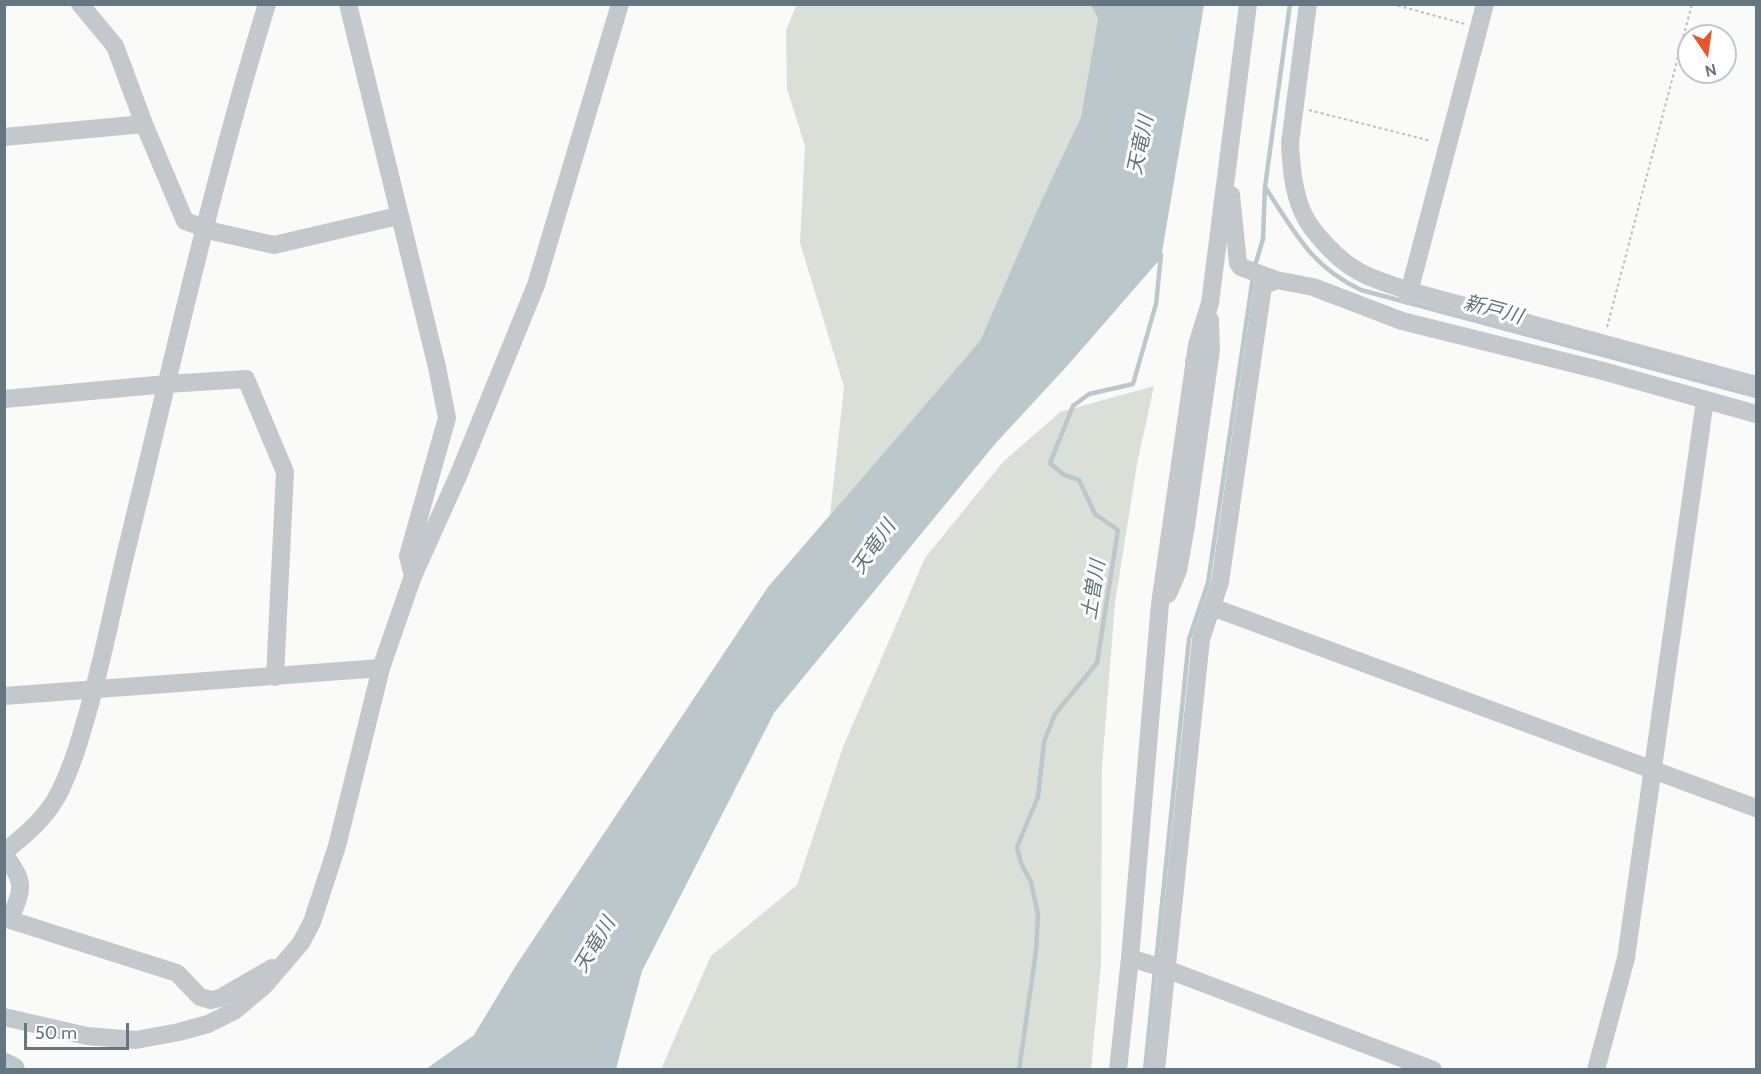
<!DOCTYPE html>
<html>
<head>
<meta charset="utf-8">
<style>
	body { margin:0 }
	#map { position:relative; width:1761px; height:1074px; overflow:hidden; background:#fafaf8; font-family:Cabin,sans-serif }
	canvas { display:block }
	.frame { position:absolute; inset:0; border:6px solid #657683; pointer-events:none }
	.north { position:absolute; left:1677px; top:24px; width:60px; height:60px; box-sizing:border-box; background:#fff; border:2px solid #c1c8cd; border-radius:50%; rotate:167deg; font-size:16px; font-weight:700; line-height:24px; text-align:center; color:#657683 }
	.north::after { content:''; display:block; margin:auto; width:21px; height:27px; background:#e4572e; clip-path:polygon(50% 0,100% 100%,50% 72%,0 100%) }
	.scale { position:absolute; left:24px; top:1023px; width:105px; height:27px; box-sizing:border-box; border:3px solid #657683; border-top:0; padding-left:8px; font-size:18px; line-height:21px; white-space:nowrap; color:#657683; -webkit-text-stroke:4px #fff; paint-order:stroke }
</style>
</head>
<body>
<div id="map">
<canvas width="1761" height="1074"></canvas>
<div class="frame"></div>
<div class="north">N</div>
<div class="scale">50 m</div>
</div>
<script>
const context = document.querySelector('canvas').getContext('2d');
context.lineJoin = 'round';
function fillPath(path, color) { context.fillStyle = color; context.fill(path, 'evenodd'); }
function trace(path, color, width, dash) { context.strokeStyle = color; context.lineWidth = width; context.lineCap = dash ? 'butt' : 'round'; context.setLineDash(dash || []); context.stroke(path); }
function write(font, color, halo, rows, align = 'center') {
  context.font = font + ' Cabin,"Noto Sans JP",sans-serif'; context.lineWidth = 6; context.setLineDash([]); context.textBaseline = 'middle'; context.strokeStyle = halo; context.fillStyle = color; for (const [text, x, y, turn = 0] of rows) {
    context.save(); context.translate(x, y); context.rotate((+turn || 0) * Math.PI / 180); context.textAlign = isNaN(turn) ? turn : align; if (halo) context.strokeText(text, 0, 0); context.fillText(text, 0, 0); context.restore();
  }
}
const green = new Path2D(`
	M797,4H1091L1098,18L1081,117L1038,208L980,341L830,515L844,387L800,243L805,146L787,89L786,30Z
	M1154,386L1137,464L1115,603L1102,766L1101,964L1091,1069H661L711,956L797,885L843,747L925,558L1003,462L1060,412Z`);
const water = new Path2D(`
	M1091,5H1204L1161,258L1068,365L995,444L774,713L642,971L616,1069H426L474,1035L515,967L768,587L980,341L1038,208L1081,117L1098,18Z`);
const stream = new Path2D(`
	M1265,187C1295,232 1310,266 1361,290L1756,396
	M1254,269L1263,239L1265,187L1290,4
	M1156,963L1189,639L1208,583L1253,277
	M1019,1070L1036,951L1038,915L1031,882L1021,863L1017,847L1038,797L1044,742L1055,714L1097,663L1118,530L1095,514L1079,480L1064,475L1050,463L1073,406L1089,394L1133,384L1156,304L1161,255
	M1145,1070L1155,971`);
const river = new Path2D(`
	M4,1066L12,1070`);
const path = new Path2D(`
	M1392,4L1465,24
	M1309,110L1431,141
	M1607,327L1692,4`);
const minor = new Path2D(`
	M80,4L115,46L144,124L185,221L216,232L274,245L398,216
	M348,4L437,367L447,418L408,556L413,576
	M1308,4L1290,143C1291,166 1293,190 1302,211C1311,232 1338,260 1358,271C1373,280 1393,285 1409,291L1756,385
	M4,137L144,124
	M1231,195L1238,263L1241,267L1276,280L1313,287L1402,321L1603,371L1756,414
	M1408,296L1485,4
	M1207,378L1211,350L1210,320
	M4,399L167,384L246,379L285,472L275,677
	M1168,594L1178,571L1186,526L1207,378L1194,361
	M1212,607L1756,808
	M4,696L381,668
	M4,852C27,834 49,815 61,789C71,768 78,747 84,725C102,666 113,604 128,544C172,364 212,182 267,4
	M4,854C26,884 23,887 10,920
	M4,918L177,973L200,997L211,1000L220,998L272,968
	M1130,958L1166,969L1433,1070
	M4,1017L87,1036L136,1040L179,1032L208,1024L234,1011L265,985L301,943L312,922L337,846L381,668L413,576L458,476L536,285L620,4
	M1118,1070L1130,958L1160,604L1197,345L1210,303L1248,4
	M1156,1070L1201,639L1220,582L1263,286L1276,280
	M1596,1070L1626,958L1705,400`);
const waterNames = [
	["天竜川",1141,145,-78],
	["新戸川",1493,310,15],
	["天竜川",874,547,-55],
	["土曽川",1094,590,-81],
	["天竜川",595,945,-59]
];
fillPath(green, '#dadfd7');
fillPath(water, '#bbc7cb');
trace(stream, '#bbc7cb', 4.5);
trace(river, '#bbc7cb', 26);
trace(path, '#bbbfc2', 2, [3, 3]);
trace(minor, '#c3c8cc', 18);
write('italic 20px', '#60757c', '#fff', waterNames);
</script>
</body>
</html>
